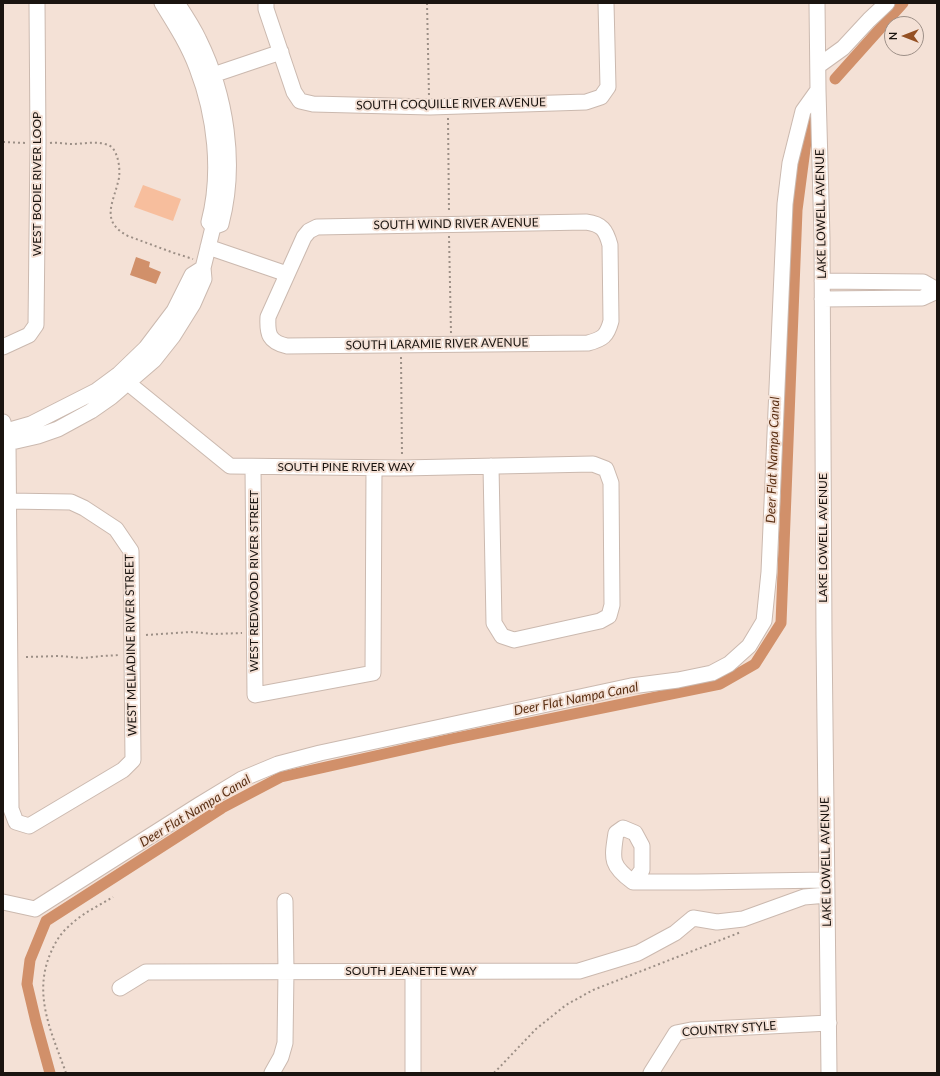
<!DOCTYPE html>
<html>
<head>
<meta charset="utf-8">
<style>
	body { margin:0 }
	#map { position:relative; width:940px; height:1076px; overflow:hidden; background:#f4e1d6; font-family:Lato,sans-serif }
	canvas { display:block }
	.frame { position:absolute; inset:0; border:4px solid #1a1410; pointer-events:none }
	.north { position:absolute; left:884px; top:16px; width:40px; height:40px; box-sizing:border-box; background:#f4e1d6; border:1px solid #9d8f87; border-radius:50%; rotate:270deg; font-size:11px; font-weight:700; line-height:16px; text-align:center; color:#1a1410 }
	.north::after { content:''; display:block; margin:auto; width:14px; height:18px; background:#945023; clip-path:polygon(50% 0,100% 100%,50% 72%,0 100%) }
</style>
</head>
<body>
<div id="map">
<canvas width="940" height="1076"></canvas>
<div class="frame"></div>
<div class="north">N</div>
</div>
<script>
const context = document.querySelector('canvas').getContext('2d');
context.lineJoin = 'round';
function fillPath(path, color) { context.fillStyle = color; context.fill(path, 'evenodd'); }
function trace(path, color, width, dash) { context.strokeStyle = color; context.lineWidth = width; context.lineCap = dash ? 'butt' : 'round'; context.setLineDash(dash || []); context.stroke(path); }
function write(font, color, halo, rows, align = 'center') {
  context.font = font + ' Lato,sans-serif'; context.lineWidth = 4; context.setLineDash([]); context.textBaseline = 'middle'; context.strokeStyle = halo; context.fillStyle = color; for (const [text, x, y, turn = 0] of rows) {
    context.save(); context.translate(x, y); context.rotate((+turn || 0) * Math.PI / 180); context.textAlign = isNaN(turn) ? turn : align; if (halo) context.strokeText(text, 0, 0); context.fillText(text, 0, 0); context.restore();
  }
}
const green = new Path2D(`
	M143,185L181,199L173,221L134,207Z`);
const water = new Path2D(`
	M136,257L150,262L149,267L161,272L156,284L130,275Z`);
const canal = new Path2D(`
	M835,79L903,3
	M50,1073L36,1022L27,984L30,960L46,921L222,808L281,777L451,739L720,684L755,664L781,623L797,210L809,119`);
const path = new Path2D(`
	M427,3L429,96
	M448,118L449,213
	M3,142L26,143
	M50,143C58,142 65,144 72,144C83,144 94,141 105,144C111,145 114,149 116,154C119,161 120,170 119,178C114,202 99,221 128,236L174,253L193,259
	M449,236L451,333
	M401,357L402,456
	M146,635L191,632L214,634L242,633
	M26,657L59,656L83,658L102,656L120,655
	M66,1073C52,1033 32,995 51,952C55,943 60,934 68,927C81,914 98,906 113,897
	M494,1073L536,1029L566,1005L593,990L741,932`);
const minor = new Path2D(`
	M177,3C185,15 193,27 199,40C226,95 237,164 221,224L213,227
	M266,3V9L294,92L300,101L313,104L430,107L586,102L601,97L608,87L606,3
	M817,3L818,90L822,238L824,636L829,1073
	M818,66L843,48L869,20L887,3
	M204,78L281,52
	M586,222C602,224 606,230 610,245L611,321C607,336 603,339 588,343L287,346C269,342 267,334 268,317L304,237L309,231L317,227Z
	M208,247L287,274
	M822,281L923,282L937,290
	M822,299L922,298L937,291
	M3,347L29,335L36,325L38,142L37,3
	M119,374L128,383L230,466L402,468L593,464L606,469L611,483L612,605L609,616L600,621L514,640L502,636L494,623L491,466
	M3,422L8,443L11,809L16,822L29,826L123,770L133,760L131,551L116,529L84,508L71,502L8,501
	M3,432L31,424L96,391L119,374L146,348L174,311L192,275L203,268
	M3,444L38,436L58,429L91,411L111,397L154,360L173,336L193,304L204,279L203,268L213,227L209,222C222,172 215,115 197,68C188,44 175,24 162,3
	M253,467L255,695L373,673L374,468
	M623,828L635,833L642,846V870L633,882C610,865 612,859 616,833Z
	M633,882H698L826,880
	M3,902L35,909L199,805L242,779L278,764L320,753L631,686L678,680L712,673L729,664L749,646L764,621L769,572L785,204L790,163L803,111L818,90
	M413,971V1073
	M120,988L146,972L579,971L638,953L675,933L693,918L717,922L743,919L804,897L827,895
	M272,1073L281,1057L285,1043L286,971L285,901
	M651,1073L676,1033L691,1030L829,1023`);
const streetNames = [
	["SOUTH COQUILLE RIVER AVENUE",451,104,-1],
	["WEST BODIE RIVER LOOP",37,184,-90],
	["LAKE LOWELL AVENUE",821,214,-91],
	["SOUTH WIND RIVER AVENUE",456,224,-1],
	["SOUTH LARAMIE RIVER AVENUE",437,344,-1],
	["SOUTH PINE RIVER WAY",346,467],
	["LAKE LOWELL AVENUE",823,538,-90],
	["WEST REDWOOD RIVER STREET",254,581,-90],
	["WEST MELIADINE RIVER STREET",131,645,-91],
	["LAKE LOWELL AVENUE",826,862,-91],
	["SOUTH JEANETTE WAY",411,971],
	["COUNTRY STYLE",729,1029,-4]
];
const waterNames = [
	["Deer Flat Nampa Canal",773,460,-88],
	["Deer Flat Nampa Canal",576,699,-11],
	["Deer Flat Nampa Canal",195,811,-31]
];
fillPath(green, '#f7be9d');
fillPath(water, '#d1906a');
trace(canal, '#d1906a', 11);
trace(minor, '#cbb9af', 17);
trace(path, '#9c8f86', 2, [2, 3]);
trace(minor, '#fff', 15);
write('12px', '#1a1410', '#f4e1d6', streetNames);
write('italic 13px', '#5a2f13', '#f4e1d6', waterNames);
</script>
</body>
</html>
